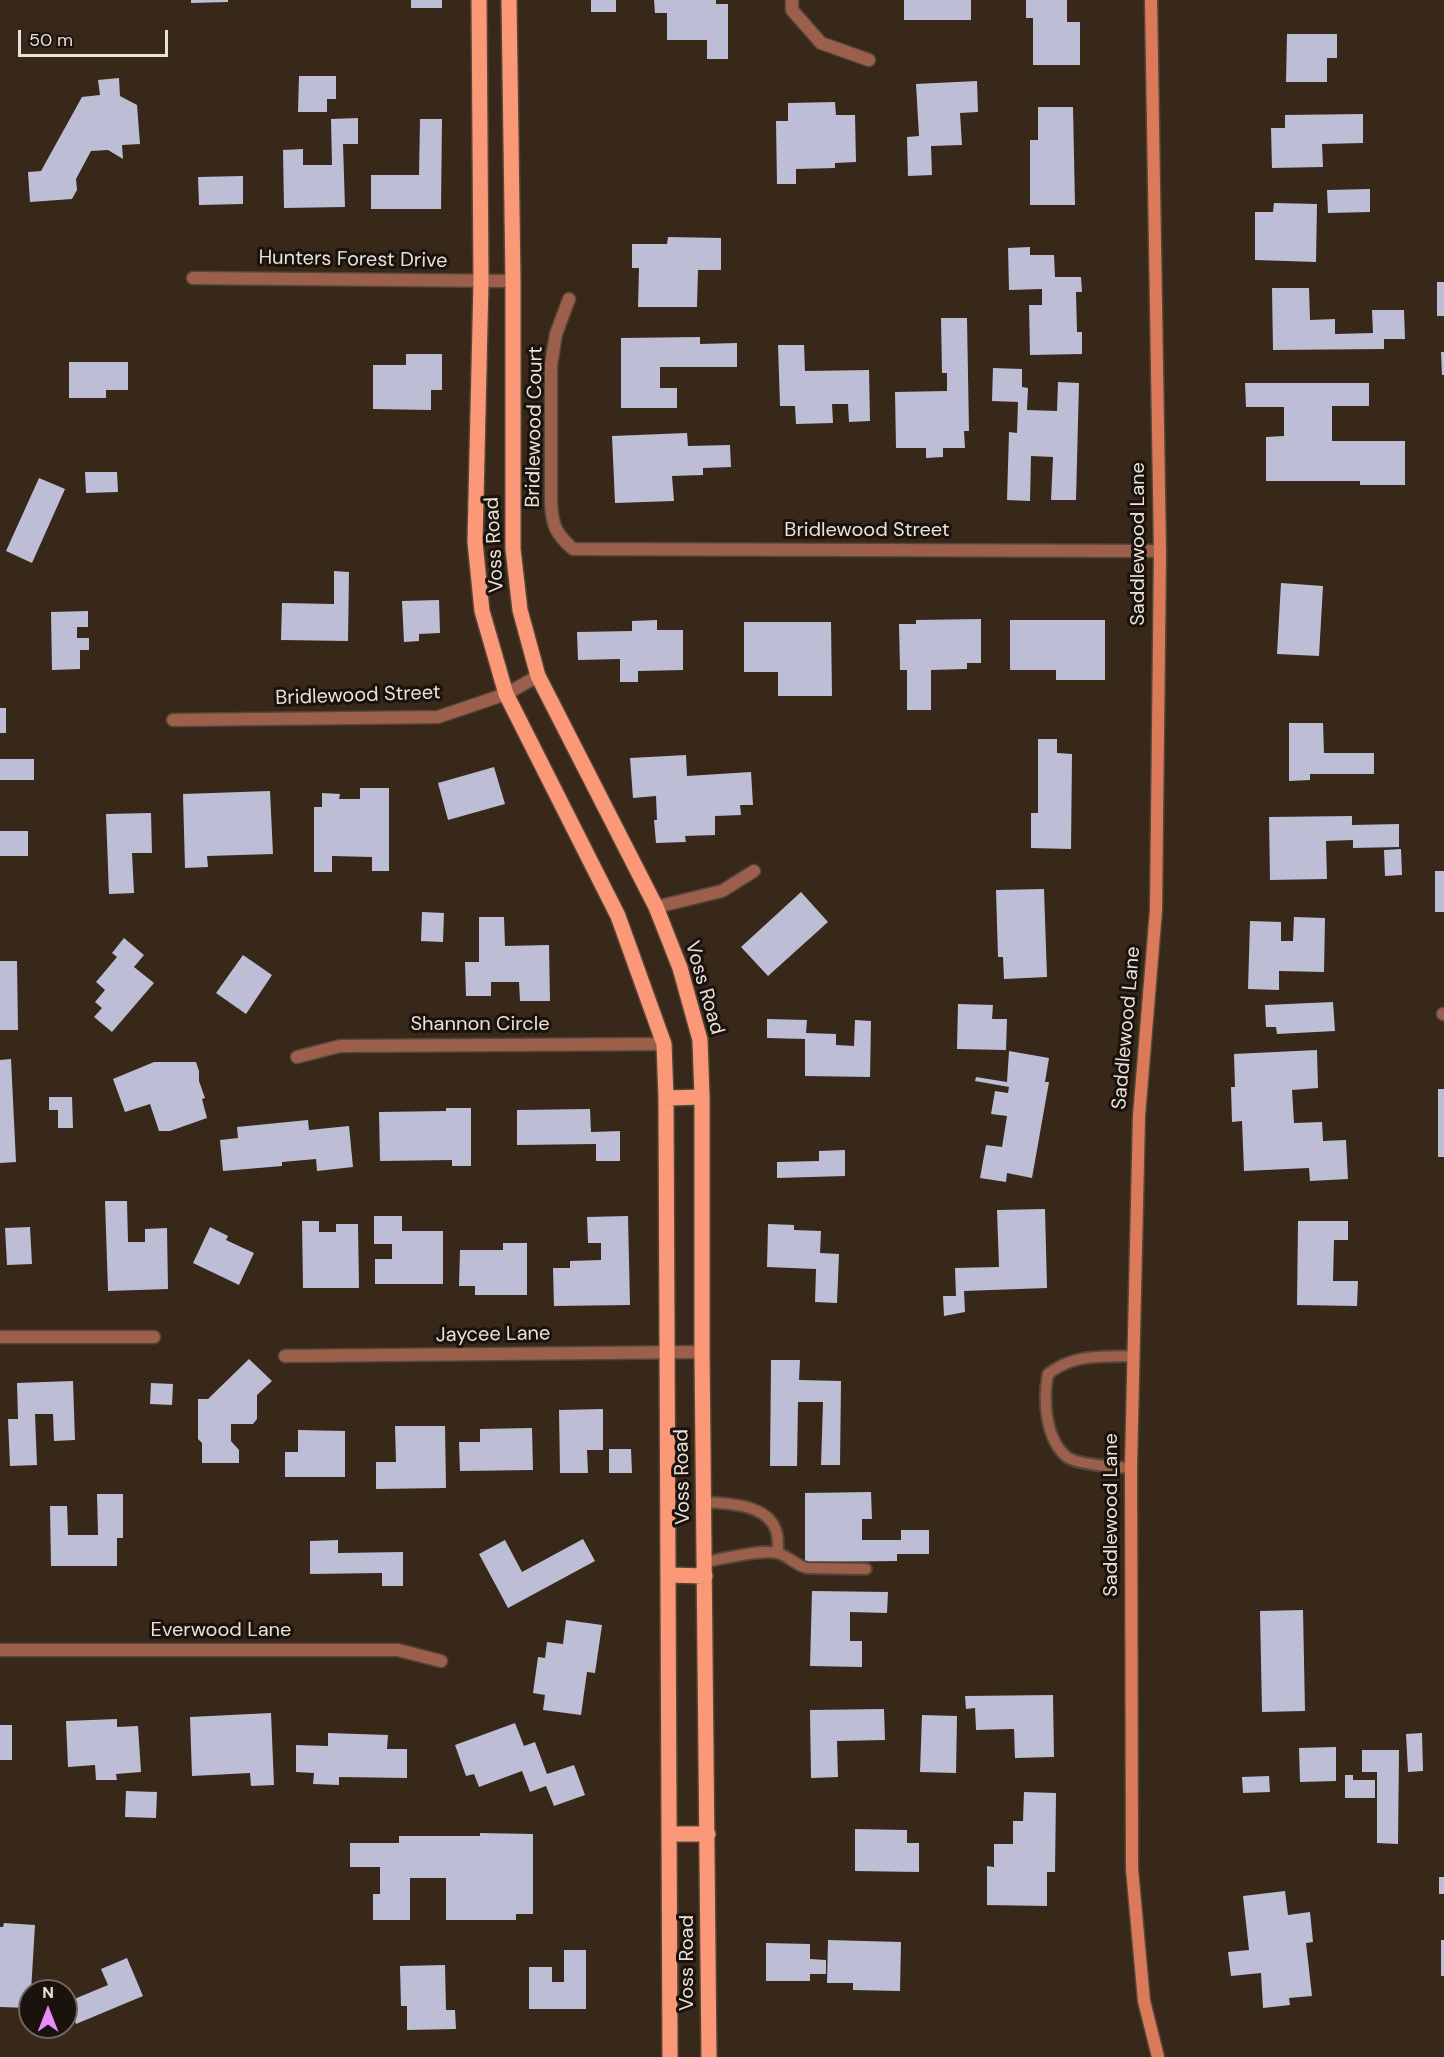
<!DOCTYPE html>
<html>
<head>
<meta charset="utf-8">
<style>
	body { margin:0 }
	#map { position:relative; width:1444px; height:2057px; overflow:hidden; background:#38281a; font-family:"DM Sans",sans-serif }
	canvas { display:block }
	.north { position:absolute; left:18px; top:1979px; width:60px; height:60px; box-sizing:border-box; background:#1a120c; border:2px solid #6e655e; border-radius:50%; rotate:0deg; font-size:16px; font-weight:700; line-height:24px; text-align:center; color:#ece1d8 }
	.north::after { content:''; display:block; margin:auto; width:21px; height:27px; background:#e98dfe; clip-path:polygon(50% 0,100% 100%,50% 72%,0 100%) }
	.scale { position:absolute; left:18px; top:30px; width:150px; height:27px; box-sizing:border-box; border:3px solid #ece1d8; border-top:0; padding-left:8px; font-size:18px; line-height:21px; white-space:nowrap; color:#ece1d8; -webkit-text-stroke:4px #1a120c; paint-order:stroke }
</style>
</head>
<body>
<div id="map">
<canvas width="1444" height="2057"></canvas>
<div class="north">N</div>
<div class="scale">50 m</div>
</div>
<script>
const context = document.querySelector('canvas').getContext('2d');
context.lineJoin = 'round';
function fillPath(path, color) { context.fillStyle = color; context.fill(path, 'evenodd'); }
function trace(path, color, width, dash) { context.strokeStyle = color; context.lineWidth = width; context.lineCap = dash ? 'butt' : 'round'; context.setLineDash(dash || []); context.stroke(path); }
function write(font, color, halo, rows, align = 'center') {
  context.font = font + ' "DM Sans",sans-serif'; context.lineWidth = 6; context.setLineDash([]); context.textBaseline = 'middle'; context.strokeStyle = halo; context.fillStyle = color; for (const [text, x, y, turn = 0] of rows) {
    context.save(); context.translate(x, y); context.rotate((+turn || 0) * Math.PI / 180); context.textAlign = isNaN(turn) ? turn : align; if (halo) context.strokeText(text, 0, 0); context.fillText(text, 0, 0); context.restore();
  }
}
const building = new Path2D(`
	M191,0H228V2L191,3Z
	M411,0H442V8H411Z
	M591,0H616V12H591Z
	M654,0H716V4H728V59H707V40H667V13H655Z
	M904,0H971V20H904Z
	M1026,0H1067V22H1080V65H1033V18H1026Z
	M1287,34H1337V58H1327V82H1286Z
	M299,76H336V99H327V112H298Z
	M119,78L120,96L137,105L140,144L122,145L123,159L108,150L91,151L76,179L77,190L72,199L30,202L28,172L41,171L82,97L100,95L98,80Z
	M977,81L978,112L960,113L962,145L931,146L932,175L908,176L907,137L919,136L916,84Z
	M835,102L836,115H855L856,162L835,163V168L796,169V184H777L776,121H788V103Z
	M1038,107H1073L1075,205H1030V140H1038Z
	M1363,114V143L1322,144L1323,167L1272,168L1271,128H1285V115Z
	M358,118V144H343L345,207L284,208L283,150L303,149V165H332L331,119Z
	M420,119H442L441,209H371V175H419Z
	M243,176V204L199,205L198,177Z
	M1370,189V212L1328,213L1327,190Z
	M1274,203L1317,204L1316,262L1255,260V212H1273Z
	M668,237L721,238V270H698L697,307H638L639,268H632V244H667Z
	M1030,247V255H1054L1055,277H1081L1082,292H1076L1077,332H1082V354L1030,355L1029,305H1042V289L1009,290L1008,248Z
	M1437,282H1444V316H1437Z
	M1272,288H1309L1310,320L1335,319V334L1373,333L1372,310H1404L1405,339H1384V349L1273,350Z
	M941,318H967L969,431H964L965,448H943V457L926,458V448H896L895,392L947,391V373H942Z
	M700,337V344L737,343V367H660V388H677V408H621V338Z
	M778,345H804L805,371L869,370L870,421L849,422L848,404H832L833,423L796,424L795,406H780Z
	M1441,352H1444V375H1442Z
	M406,354H442V390H431V410L373,409V365H406Z
	M69,362H128V390H106V398H69Z
	M993,368L1022,369V387L1028,388L1027,410L1057,411L1058,382L1079,383L1076,500H1051L1053,457L1031,456L1030,501L1007,500L1009,432L1017,433L1018,402L992,401Z
	M1245,383H1369V406H1332V441H1405V485H1360V481H1266V437L1284,436V407H1246Z
	M687,433L688,446L730,445L731,467L703,468V475L672,476L674,501L615,503L612,436Z
	M85,472H117L118,492L86,493Z
	M39,478L65,489L32,563L6,551Z
	M334,571L349,572L348,641L281,640L282,603L334,604Z
	M1281,583L1323,586L1319,656L1277,654Z
	M439,600L440,633L419,634V641L404,642L402,601Z
	M88,611V627H77V638H89V650H80V669L52,670L51,612Z
	M981,619V663H967V669L931,670V710H907V670H900L899,624H916V620Z
	M657,620V630H683V670L638,671V682H620V659L578,660L577,632L632,631V621Z
	M1010,620H1105V680H1056V670H1010Z
	M744,622H831L832,696H778V672H744Z
	M0,708H6V733H0Z
	M1289,723H1323L1324,753H1374V774H1310V780L1289,781Z
	M1038,739H1057V753L1072,754L1071,849L1031,848V813H1038Z
	M686,755L687,776L751,772L753,805H740L741,815L715,816V835L685,836L686,842L656,843L654,820H657L656,796L633,798L630,758Z
	M0,759H34V780H0Z
	M494,767L505,804L448,820L438,783Z
	M360,788H389V871H372V857L332,856V872H314V807H322V793L340,794L339,799H360Z
	M270,791L273,854L207,856L208,867L185,868L183,794Z
	M151,813L152,853H132L134,893L109,894L106,814Z
	M1352,816V825L1399,824V847L1353,848V840L1326,841L1327,879L1270,880L1269,817Z
	M0,831H28V856H0Z
	M1401,849L1402,875L1385,876L1384,850Z
	M1435,871H1444V912H1435Z
	M1044,889L1047,977L1004,979L1003,957H998L996,890Z
	M801,892L828,922L768,976L741,947Z
	M422,912L444,913L443,942L421,941Z
	M479,917H504L505,946L549,945L550,1001H520L519,982H491V996H466L465,962H479Z
	M1294,917L1325,918L1324,972L1279,971V990L1248,989L1250,921L1281,922V941H1293Z
	M124,938L144,955L134,967L154,983L112,1032L94,1017L102,1008L95,1002L105,990L96,982L117,957L112,953Z
	M243,955L272,975L246,1014L216,993Z
	M0,961H17L18,1030H0Z
	M1333,1002L1335,1031L1277,1034L1276,1027H1266L1265,1005Z
	M958,1004L993,1005L992,1019H1007L1006,1050L957,1049Z
	M767,1019L807,1020L806,1033L836,1034V1045L854,1046L855,1020L871,1021L870,1077L805,1076V1039L767,1038Z
	M1317,1050L1318,1088L1292,1090L1294,1123L1322,1122L1323,1141L1346,1140L1348,1179L1310,1181L1309,1168L1244,1171L1242,1121L1232,1122L1231,1087H1235L1234,1054Z
	M1009,1051L1049,1058L1045,1082H1049L1032,1178L1007,1173L1006,1182L980,1178L986,1145L1002,1147L1007,1116L991,1114L995,1091L1008,1093L1009,1087L975,1081L976,1077L1007,1082Z
	M11,1059L16,1162L0,1163V1060Z
	M154,1062H196L199,1071V1081L205,1098L202,1099L207,1118L170,1131H159L150,1104L125,1112L113,1079Z
	M1438,1089H1444V1157H1438Z
	M49,1097H72L73,1128H58V1110H49Z
	M446,1108H471V1166H452V1160L380,1161L379,1112L446,1111Z
	M590,1109L591,1132L620,1131V1161H596V1144L517,1145V1110Z
	M308,1120L309,1130L349,1126L353,1167L317,1171L316,1159L282,1162V1166L223,1171L220,1140L238,1138L237,1127Z
	M845,1150V1176L777,1178V1162L819,1161V1151Z
	M105,1201H127L128,1242H145V1229L167,1228L168,1289L108,1291Z
	M1045,1209L1047,1288L964,1291L965,1312L944,1316L943,1296H956L955,1268L999,1267L997,1210Z
	M374,1216H402V1231H443V1284H375V1259H392V1244H374Z
	M628,1216L630,1305L554,1306L553,1268H570V1261L601,1260V1243H588L587,1217Z
	M302,1221H319V1232H336V1224H358L359,1288H303Z
	M1298,1221H1348V1240H1334L1333,1281H1358L1357,1306L1297,1305Z
	M768,1224L794,1225V1230L821,1231L820,1253L839,1254L837,1303L815,1302L816,1269L767,1267Z
	M30,1227L32,1264L7,1265L5,1228Z
	M210,1227L228,1236L226,1240L254,1253L239,1285L193,1263Z
	M503,1243H527V1295H475V1286H459L460,1250H503Z
	M249,1359L272,1381L257,1395V1419L253,1424H231V1441L239,1450V1463H202V1443L198,1439V1399H208Z
	M771,1360H800L799,1380L841,1381L840,1465H821L823,1402H798L797,1466H770Z
	M73,1381L75,1440L54,1441L53,1414H35L37,1465L10,1466L8,1419H18L17,1383Z
	M151,1383L173,1384L172,1405L150,1404Z
	M603,1409V1450H587L588,1473H560L559,1410Z
	M395,1426H445L446,1488L376,1489V1462H396Z
	M532,1428L533,1470L460,1471L459,1442H480V1429Z
	M298,1430L345,1431V1477H285V1452H298Z
	M609,1449H631L632,1473H609Z
	M871,1492L872,1519H862V1540H901V1530H929V1554H897V1561L805,1562V1493Z
	M97,1494H123V1538H117V1566H51L50,1506H67L68,1535H98Z
	M583,1539L595,1561L508,1608L479,1554L505,1540L522,1572Z
	M338,1540V1553L403,1552V1586H382V1573L310,1574V1541Z
	M812,1591L888,1592L887,1613L850,1612V1641H862V1667L810,1666Z
	M1303,1610L1305,1711L1262,1712L1260,1611Z
	M566,1620L602,1625L595,1673L587,1672L581,1715L543,1710L545,1695L533,1693L538,1657L545,1658L547,1642L563,1644Z
	M1053,1695L1054,1757L1015,1758L1014,1729L976,1730L975,1708L966,1709L965,1696Z
	M884,1709L885,1740L837,1741L838,1777L811,1778L810,1710Z
	M271,1713L274,1785L251,1786L250,1773L192,1776L190,1717Z
	M922,1715L957,1716L956,1773L920,1772Z
	M117,1719V1727L138,1726L141,1772L116,1774L117,1780H96L95,1765L68,1767L66,1721Z
	M515,1723L524,1746L535,1742L547,1774L574,1765L585,1795L554,1806L546,1786L530,1792L522,1771L479,1787L474,1774L466,1776L455,1745Z
	M0,1725H12V1760H0Z
	M328,1733L388,1735L387,1749H407V1778L339,1777V1785L313,1784L314,1773L296,1772V1745L328,1746Z
	M1422,1733L1423,1771L1408,1772L1406,1734Z
	M1336,1747V1781L1300,1782L1299,1748Z
	M1362,1750H1399L1398,1844L1377,1843V1772H1362Z
	M1345,1775H1353V1780H1375V1798H1345Z
	M1269,1776L1270,1792L1243,1793L1242,1777Z
	M126,1791L157,1792L156,1818L125,1817Z
	M1024,1792L1056,1793L1055,1872H1047V1906L987,1905V1866L994,1867V1844H1013V1821H1023Z
	M855,1829L907,1830V1843H919V1872L855,1871Z
	M480,1833L533,1834V1914H516V1920H446V1878H410V1920H373V1894H380V1867H350V1843H399V1836H480Z
	M1439,1877H1444V1894H1439Z
	M1285,1891L1288,1915L1310,1912L1313,1942L1306,1943L1312,1996L1289,1998L1290,2005L1263,2008L1261,1973L1231,1976L1228,1952L1249,1950L1243,1896Z
	M4,1923L35,1925L30,2008L0,2007V1927H3Z
	M828,1940L901,1942L900,1991L853,1990V1983H827Z
	M1441,1940H1444V1976H1441Z
	M766,1943L810,1944V1959L826,1960V1974H810V1981H766Z
	M564,1950H586V2009H529V1967H552V1982H564Z
	M127,1958L143,1996L76,2024L67,2002L108,1985L101,1969Z
	M445,1965L446,2010H455L456,2029L407,2030V2006H401L400,1966Z`);
const lane = new Path2D(`
	M1131,1468C1117,1467 1078,1465 1067,1457C1045,1439 1043,1399 1048,1374C1075,1353 1102,1357 1134,1356
	M704,1502C728,1504 770,1503 777,1534C778,1540 778,1547 778,1553
	M705,1562C722,1559 761,1549 777,1553C789,1556 795,1565 807,1568L866,1569`);
const street = new Path2D(`
	M792,0V10L821,43L869,60
	M193,278L513,281
	M569,299L556,334L551,365V502C552,526 556,534 573,549L1160,551
	M173,720L438,717L506,694L538,676
	M656,907L722,891L754,871
	M1443,1014H1444
	M297,1057L340,1046L664,1044
	M0,1337H154
	M285,1356L702,1352
	M0,1650H398L441,1661`);
const secondary = new Path2D(`
	M1151,0L1160,551L1156,910L1139,1116L1131,1465L1132,1869L1144,2001L1158,2057`);
const primary = new Path2D(`
	M479,0L481,281L475,542L482,611L506,694L618,916L664,1044L666,1098L670,2057
	M509,0L513,281V549L520,610L538,676L656,907L680,968L700,1040L702,1097V1352L709,2057
	M666,1098L702,1097
	M668,1575L705,1576
	M670,1834H708`);
const streetNames = [
	["Hunters Forest Drive",353,260,1],
	["Bridlewood Court",535,427,-89],
	["Bridlewood Street",867,531],
	["Saddlewood Lane",1139,544,-90],
	["Voss Road",495,545,-93],
	["Bridlewood Street",358,696,-2],
	["Voss Road",704,988,74],
	["Shannon Circle",480,1025],
	["Saddlewood Lane",1127,1028,-85],
	["Jaycee Lane",493,1335,-1],
	["Voss Road",683,1477,-91],
	["Saddlewood Lane",1112,1515,-90],
	["Everwood Lane",221,1631],
	["Voss Road",688,1963,-90]
];
fillPath(building, '#bdbdd6');
trace(lane, '#554638', 14);
trace(street, '#554638', 15);
trace(secondary, '#554638', 15);
trace(primary, '#554638', 18);
trace(lane, '#9b5f4c', 10);
trace(street, '#9b5f4c', 12);
trace(secondary, '#da7a5b', 12);
trace(primary, '#fb9878', 15);
write('20px', '#ece1d8', '#1a120c', streetNames);
</script>
</body>
</html>
